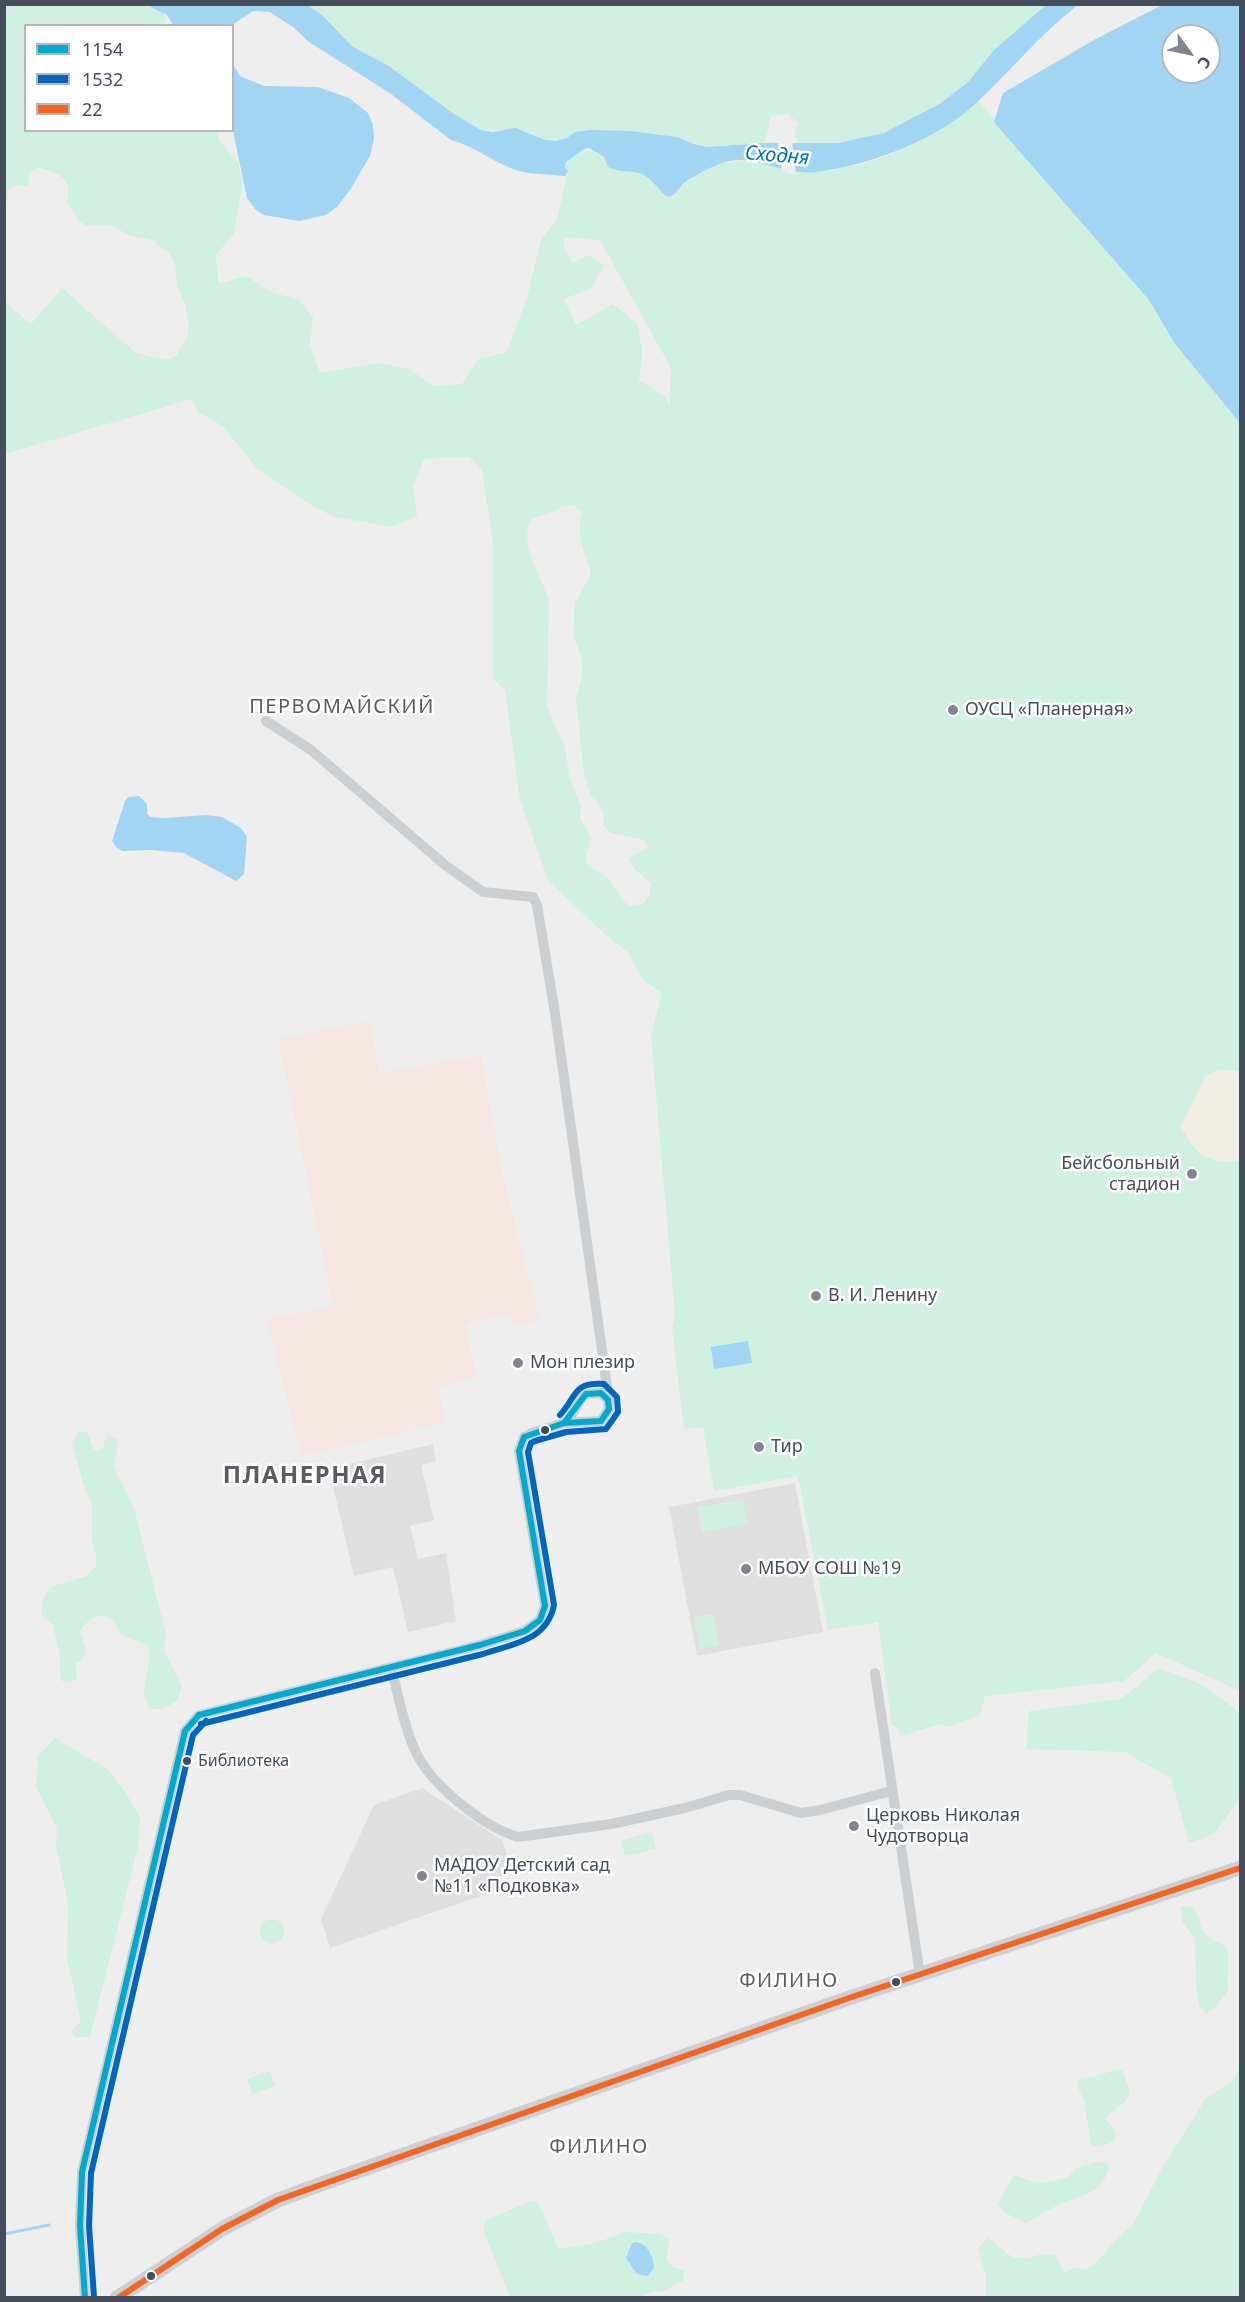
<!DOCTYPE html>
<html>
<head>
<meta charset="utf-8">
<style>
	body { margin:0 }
	#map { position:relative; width:1245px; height:2302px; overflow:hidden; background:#efeeee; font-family:"Noto Sans",sans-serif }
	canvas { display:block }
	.frame { position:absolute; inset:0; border:6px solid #444d5c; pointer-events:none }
	.legend { position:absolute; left:24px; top:24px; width:210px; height:108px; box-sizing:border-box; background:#fff; border:2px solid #b4b8be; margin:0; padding:8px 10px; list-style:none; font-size:18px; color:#444d5c }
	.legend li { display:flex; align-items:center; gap:12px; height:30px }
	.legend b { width:30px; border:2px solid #b4b8be }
	.north { position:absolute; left:1161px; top:24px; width:60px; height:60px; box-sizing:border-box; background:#fff; border:2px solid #b4b8be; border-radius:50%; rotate:123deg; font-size:16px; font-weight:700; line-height:24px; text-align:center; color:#444d5c }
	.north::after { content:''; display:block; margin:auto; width:21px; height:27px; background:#80858f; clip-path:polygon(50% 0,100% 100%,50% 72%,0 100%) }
</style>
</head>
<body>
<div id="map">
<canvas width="1245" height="2302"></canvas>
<div class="frame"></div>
<ul class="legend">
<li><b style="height:8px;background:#00a9ce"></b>1154</li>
<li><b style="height:8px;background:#0065bd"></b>1532</li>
<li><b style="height:8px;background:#f26522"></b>22</li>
</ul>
<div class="north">С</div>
</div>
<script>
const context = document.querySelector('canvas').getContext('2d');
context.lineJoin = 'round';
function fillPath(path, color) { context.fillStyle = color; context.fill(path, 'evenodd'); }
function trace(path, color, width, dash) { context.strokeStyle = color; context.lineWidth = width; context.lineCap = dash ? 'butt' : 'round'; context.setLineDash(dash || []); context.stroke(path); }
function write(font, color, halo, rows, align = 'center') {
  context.font = font + ' "Noto Sans",sans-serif'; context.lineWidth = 5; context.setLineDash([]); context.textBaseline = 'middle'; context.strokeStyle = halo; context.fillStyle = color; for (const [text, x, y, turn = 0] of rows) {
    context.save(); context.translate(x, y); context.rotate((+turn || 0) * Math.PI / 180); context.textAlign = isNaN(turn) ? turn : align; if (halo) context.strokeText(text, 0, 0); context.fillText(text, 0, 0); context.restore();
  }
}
const education = new Path2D(`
	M433,1444L436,1461L421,1465L434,1520L410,1526L418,1559L446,1553L456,1621L408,1632L393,1567L354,1576L329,1469Z
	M795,1483L823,1632L697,1656L669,1507Z
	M422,1788L502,1840L509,1860L495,1891L330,1948L321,1919L374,1805Z`);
const medical = new Path2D(`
	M370,1021L379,1072L481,1056L502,1171L540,1320L513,1326L509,1314L465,1323L477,1378L438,1387L446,1423L302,1456L266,1320L333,1305L278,1038Z`);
const green = new Path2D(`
	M5,5H150L152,8L166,14L164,25L26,26V130L216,131L219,141L238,162L243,182L234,233L216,255L218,284L246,276L271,292L299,300L313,317L310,346L320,373L380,363L409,369L434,386L462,384L478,359L507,352L527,298L541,240L557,219L568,172L565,167L566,162C580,147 587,147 604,157L608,167C614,171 620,170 627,171C644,172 654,180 663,193L678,192C699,161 738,157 772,165C782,167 793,173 803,172C823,171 847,168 866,163C899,154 954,125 978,101L1149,300L1175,344L1240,423V1691L1156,1653L1124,1681L985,1696L980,1715L948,1727L941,1724L900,1736L898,1727L892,1726L878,1622L828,1630L798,1476L714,1491L703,1427L684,1429L672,1328L675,1315L651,1035L662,993L643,980L628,952L601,931L548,880L520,800L505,690L493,679V544L482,470L469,457L424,459L413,487L417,516L391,527L332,516L306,502L257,469L223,426L198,412L192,399L5,454V302L31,324L62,288L136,353L166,360L176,356L187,337L189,327L185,305L177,285L175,263L169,253L152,240L129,235L111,225L87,226L78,220L67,202C74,179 58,172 37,167L29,174V186L17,185L8,190L7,201L5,203ZM563,237L600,240L671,368L670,405L664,396L639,380L642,352L638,324L613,304L576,325L564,299L590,289L605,266L589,255L572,263L564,246ZM563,506H574L583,511C574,531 585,553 591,574L575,603L573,635L581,656L583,666L582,677L576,698L584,775L591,796L599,804L604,814L603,825L611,833L645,840L648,849L638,852L629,858L634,869L651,883L649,895L643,904L630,906C618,898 618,889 609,879C601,871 593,871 585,861L591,838L580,818L581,807L569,776L565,746L554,725L547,704L549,602C542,574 518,548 531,519L554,512Z
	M307,5H1046L994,50L968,82L941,103L884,133L838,143L799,144L794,134L798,123L788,114L771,116C768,125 768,135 763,143L708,147L697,145L677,137L631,131L590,130L575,132L567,138L556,141L546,140L526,131L481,130L454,114L389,66L353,47L321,14Z
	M82,1431L88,1433L93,1449L99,1451L103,1448L106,1437L112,1436L116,1439L118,1445L114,1467L134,1508L166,1634L164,1651L182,1685L177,1701L163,1709H151C133,1690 157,1666 147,1645L121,1635C111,1610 94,1610 80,1631L87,1652L80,1661L75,1662L77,1679L68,1683L63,1682L60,1676V1658L53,1625L41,1614L42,1602L50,1587L87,1576L95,1567L97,1561L92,1539V1505L85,1490L72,1443L77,1433Z
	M743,1499L747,1523L702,1532L697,1507Z
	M713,1614L719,1645L699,1649L694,1617Z
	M1159,1668L1205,1686L1240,1713V1798L1214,1834L1189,1843L1171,1778L1125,1752L1026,1749L1029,1711L1121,1699Z
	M55,1738L109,1770L126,1793L140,1818L138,1847L90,2037H74L71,2031L81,2021L67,1958L68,1903L56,1847L57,1828L36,1787L38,1756Z
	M652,1832L656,1849L625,1856L621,1840Z
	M1181,1906L1192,1907C1201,1917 1198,1925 1205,1933C1210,1939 1220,1943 1226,1947C1231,1962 1226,1976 1228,1991L1215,2007L1206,2014L1199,2005L1196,1984L1195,1939L1182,1921Z
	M260 1931a12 12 0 1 1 24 0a12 12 0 1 1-24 0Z
	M1240,2068V2297H986V2277L978,2248L988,2238L1012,2257L1027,2259L1041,2254H1055L1064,2273L1076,2267L1085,2270L1095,2264L1114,2242L1134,2223L1162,2168L1206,2098L1232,2081Z
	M1118,2069L1123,2071L1130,2092L1125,2102L1107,2116L1106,2121C1124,2134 1115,2145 1096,2147L1091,2144L1084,2100L1078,2088L1077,2082L1081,2078L1093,2077Z
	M270,2071L275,2086L252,2094L247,2079Z
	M1097,2162L1109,2164C1106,2196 1076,2195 1054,2207C1044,2213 1035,2218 1025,2223L1006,2213L998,2205L1002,2195L1014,2175L1035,2182H1047L1068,2177L1076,2168Z
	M534,2200L541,2208L558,2249L592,2244L627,2232L660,2234L670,2239L666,2259L673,2267L684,2270L683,2281L663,2291L652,2292L641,2297H510L483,2230L486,2220Z`);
const sand = new Path2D(`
	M1219,1069L1237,1071L1240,1074V1160C1223,1164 1205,1161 1193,1146C1187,1139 1187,1133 1180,1127L1205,1077Z`);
const water = new Path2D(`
	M1164,4L1240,5V423L1175,344L1149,300L994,122L1003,93L1094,40ZM1173,36H1209V72H1173Z
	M150,5H307L321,14L353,47L389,66L454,114L481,130L493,132L515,128L546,140L556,141L567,138L575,132L590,130L631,131L677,137L697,145L708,147L763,143H838L884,133L941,103L968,82L994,50L1046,5H1078C1039,35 1009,73 973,106C938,138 875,163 828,170C820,172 810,173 801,172C778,171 753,156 729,161C714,165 701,172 688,180C679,186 679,194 668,197C657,190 654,179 642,174C631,170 618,173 608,167L604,157L589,148L584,149L566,162L565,167L568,171L565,176C549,174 534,175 519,171C495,164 475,146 451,140L391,94L309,42L293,27L270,12L253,11L232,25H173L166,14L152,8Z
	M232,63L240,76L264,86L318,87L349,98L368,113L373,125L374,139L370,156L350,190L337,207L326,215L299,221L264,215L255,209L247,198L234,136Z
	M139,796L147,804V814L150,817L166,818L206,815L222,817L241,828L247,837L244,874L236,881L184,853L151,850L122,851L116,847L112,841L125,801L128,797Z
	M748,1341L752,1363L714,1369L711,1347Z
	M637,2242C649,2246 653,2256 654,2268L648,2276L637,2274L626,2258L632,2243Z`);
const pier = new Path2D(`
	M778,140H792L796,175L782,171Z`);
const stream = new Path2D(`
	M4,2234L49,2225`);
const street = new Path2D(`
	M266,721L311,750L445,865L483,892L533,897L537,905L555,1013L609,1401
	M391,1667C398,1694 403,1723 414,1748C428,1783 482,1826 518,1837L611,1824L685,1808L729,1795H740L801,1813L820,1810L891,1791
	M875,1673L920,1975
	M85,2298L80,2226L82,2172L185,1731L199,1715L480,1645L525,1631L540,1620L545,1606L519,1451L524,1437L531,1433L564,1423L601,1421L609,1409L608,1400L601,1393L586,1394C576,1402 575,1415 564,1423`);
const secondary = new Path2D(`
	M117,2298L222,2229L278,2200L324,2183L849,1998L1240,1868`);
const bus1 = new Path2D(`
	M601,1393L608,1400L609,1409L601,1421L564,1423L586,1394Z
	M199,1715L480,1645L525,1631L540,1620L545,1606L519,1451L524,1437L564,1423
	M85,2298L80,2226L82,2172L185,1731L199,1715`);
const bus2 = new Path2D(`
	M201,1724L483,1654C512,1644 547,1641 554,1605L528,1452L531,1443L535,1441L566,1432L606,1429L618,1412L617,1397L604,1384C572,1382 577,1397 560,1415
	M94,2297L89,2226L91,2173L193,1735L206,1721`);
const bus3 = new Path2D(`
	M118,2298L222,2229L278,2200L849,1998L1240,1868`);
const markers = [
	[953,710,6,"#80858f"],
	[1192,1174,6,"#80858f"],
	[816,1296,6,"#80858f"],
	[518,1363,6,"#80858f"],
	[545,1430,5,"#444d5c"],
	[759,1447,6,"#80858f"],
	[746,1569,6,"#80858f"],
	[187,1761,5,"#444d5c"],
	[854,1826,6,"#80858f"],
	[422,1876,6,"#80858f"],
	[896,1982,5,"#444d5c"],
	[151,2276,5,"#444d5c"]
];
const busNames = [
	["Библиотека",198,1761]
];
const poiNames = [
	["ОУСЦ «Планерная»",965,710],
	["Бейсбольный",1180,1164,"right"],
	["стадион",1180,1185,"right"],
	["В. И. Ленину",828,1296],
	["Мон плезир",530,1363],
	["Тир",771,1447],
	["МБОУ СОШ №19",758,1569],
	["Церковь Николая",866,1816],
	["Чудотворца",866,1837],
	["МАДОУ Детский сад",434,1866],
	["№11 «Подковка»",434,1887]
];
const waterNames = [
	["Сходня",777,156,5]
];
const neighbourhoodNames = [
	["ПЕРВОМАЙСКИЙ",342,707],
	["ФИЛИНО",789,1981],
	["ФИЛИНО",599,2147]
];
const districtNames = [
	["ПЛАНЕРНАЯ",305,1476]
];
fillPath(education, '#e0dfe0');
fillPath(medical, '#f7e7e3');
fillPath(green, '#d0f0e1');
fillPath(sand, '#f1efe4');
fillPath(water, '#a1d5f2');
fillPath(pier, '#efeeee');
trace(stream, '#a1d5f2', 3);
trace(street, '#cccfd2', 10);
trace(secondary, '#cccfd3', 15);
trace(bus1, '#00a9ce', 6);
trace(bus2, '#0065bd', 6);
trace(bus3, '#f26522', 6);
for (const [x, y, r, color] of markers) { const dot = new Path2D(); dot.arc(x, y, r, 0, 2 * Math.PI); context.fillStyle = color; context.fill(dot); trace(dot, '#fff', 2); }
write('16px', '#444d5c', '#fff', busNames, 'left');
write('18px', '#444d5c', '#fff', poiNames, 'left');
write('italic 20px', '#0072b3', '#fff', waterNames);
context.letterSpacing = '1.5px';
write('20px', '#595c63', '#fff', neighbourhoodNames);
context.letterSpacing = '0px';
context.letterSpacing = '1.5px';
write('bold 24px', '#595c63', '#fff', districtNames);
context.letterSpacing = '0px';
</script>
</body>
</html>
